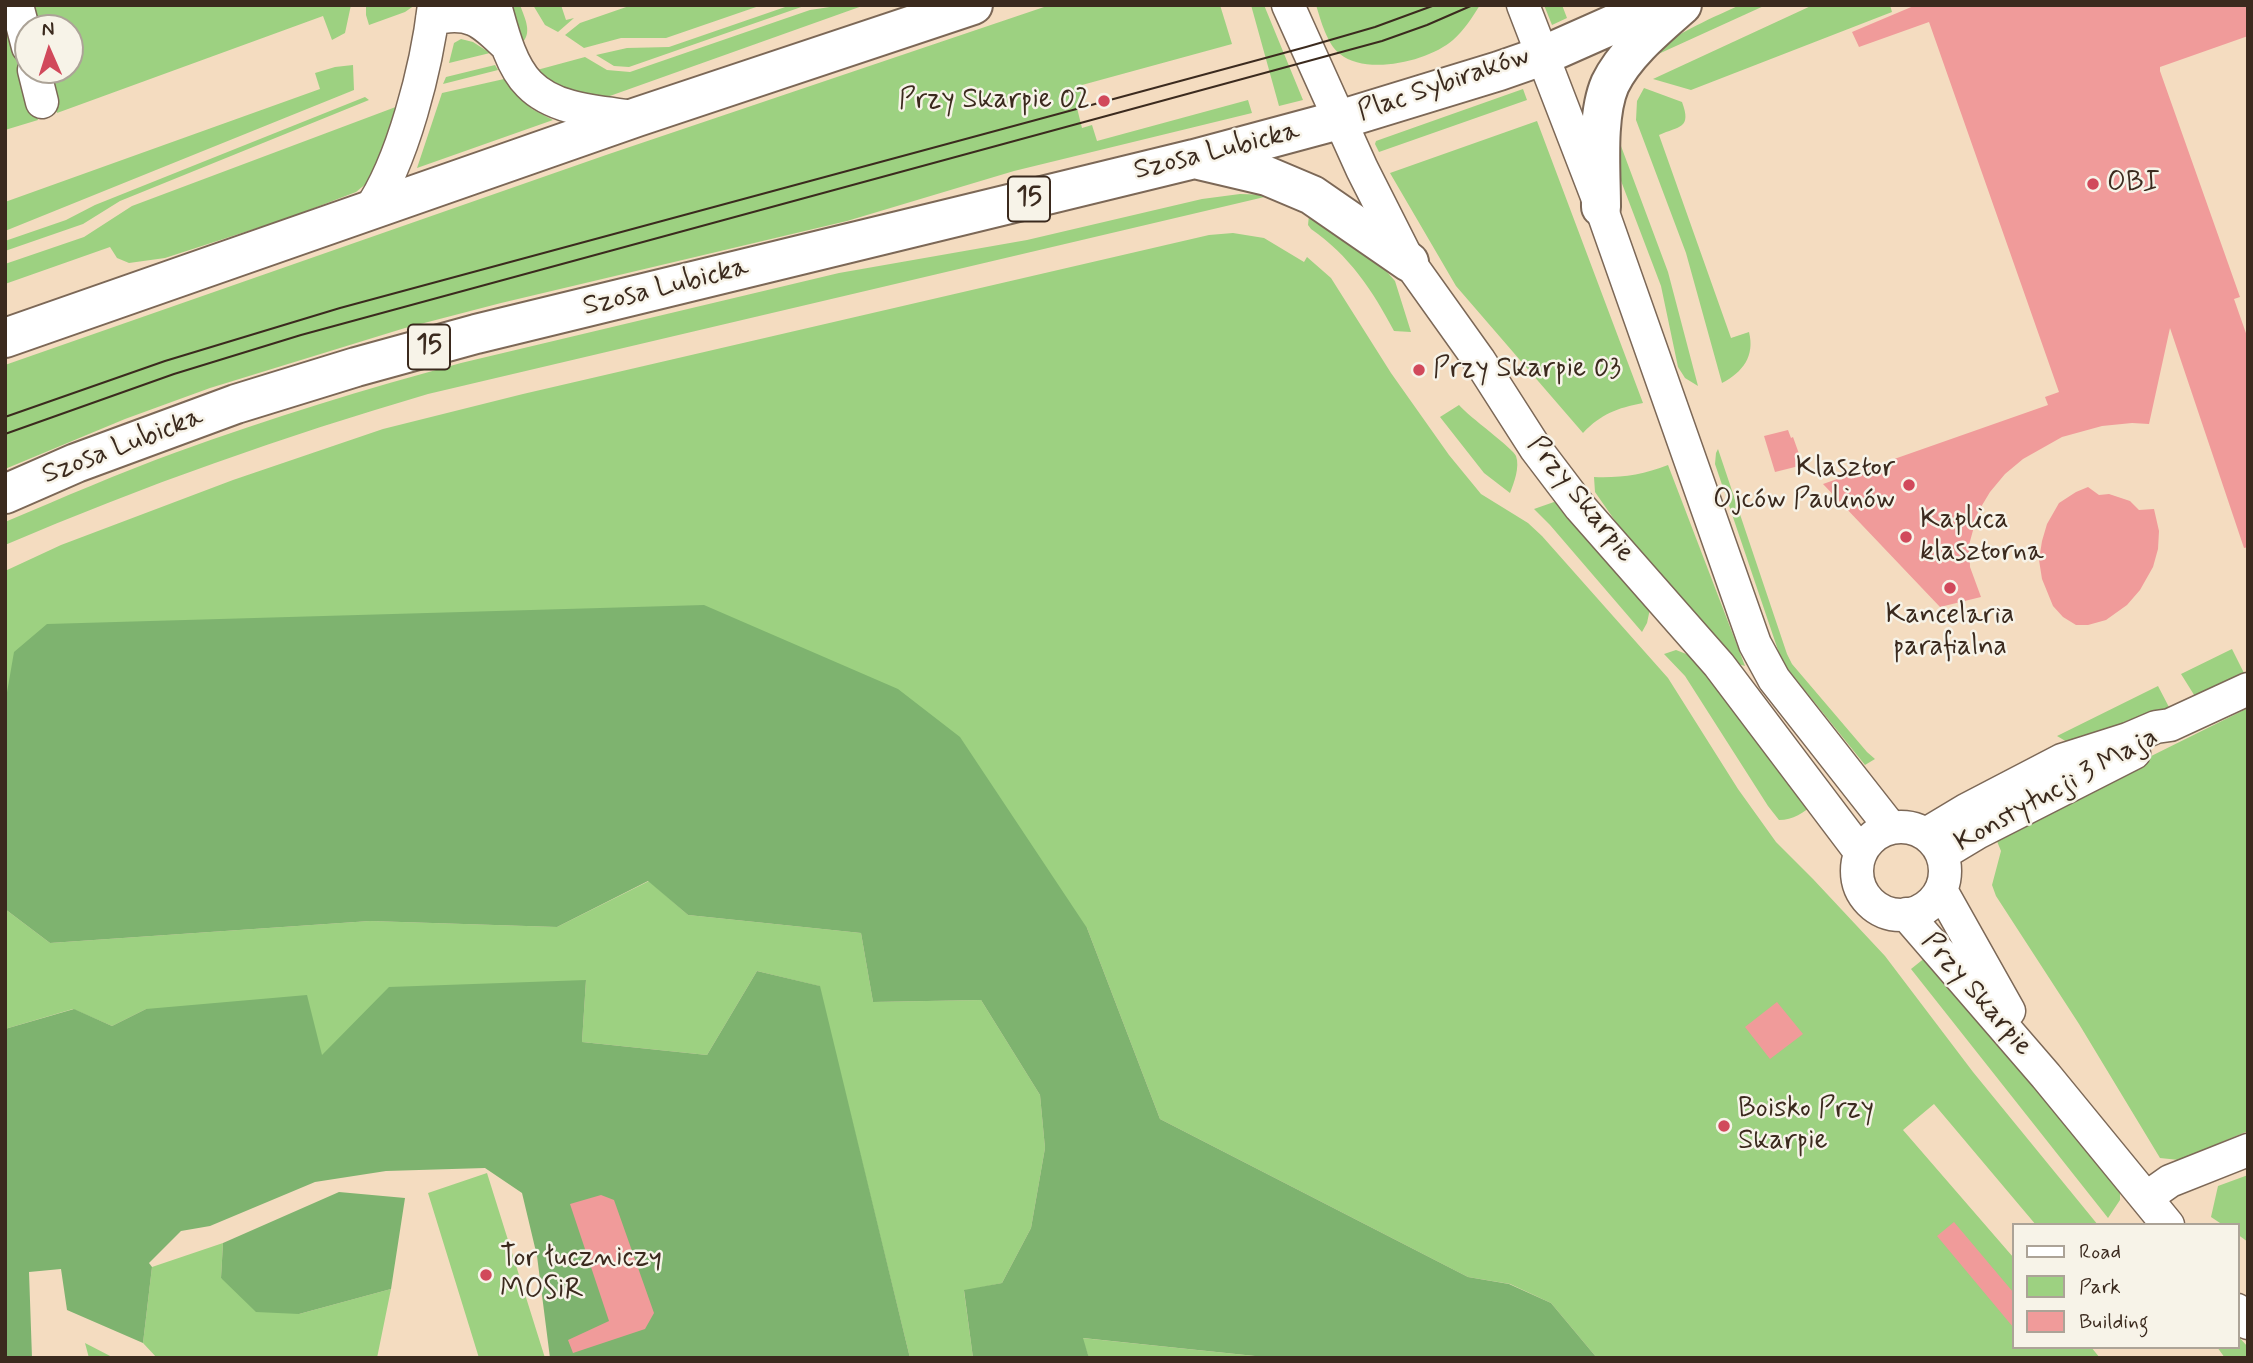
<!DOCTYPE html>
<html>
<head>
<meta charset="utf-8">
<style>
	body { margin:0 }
	#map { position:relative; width:2253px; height:1363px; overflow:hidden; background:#f4dcc0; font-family:Mynerve,sans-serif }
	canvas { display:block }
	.frame { position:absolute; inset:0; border:7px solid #3b2a1e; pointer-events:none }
	.legend { position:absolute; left:2012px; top:1223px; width:228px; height:126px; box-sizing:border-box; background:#f7f3e8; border:2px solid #aca397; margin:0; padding:9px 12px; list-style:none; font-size:21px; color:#3b2a1e }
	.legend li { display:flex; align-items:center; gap:14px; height:35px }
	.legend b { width:35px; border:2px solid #aca397 }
	.north { position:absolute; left:14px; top:14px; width:70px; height:70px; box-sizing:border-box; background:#f7f3e8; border:2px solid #aca397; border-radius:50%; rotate:357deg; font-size:19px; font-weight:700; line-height:28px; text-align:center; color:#3b2a1e }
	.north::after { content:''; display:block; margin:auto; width:24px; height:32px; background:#d1495b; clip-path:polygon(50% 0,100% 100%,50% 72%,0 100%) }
</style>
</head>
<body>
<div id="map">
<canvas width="2253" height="1363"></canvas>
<div class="frame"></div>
<ul class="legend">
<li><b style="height:9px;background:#fff"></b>Road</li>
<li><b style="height:19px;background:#9dd181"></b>Park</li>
<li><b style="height:19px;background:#f09b9a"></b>Building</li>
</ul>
<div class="north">N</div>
</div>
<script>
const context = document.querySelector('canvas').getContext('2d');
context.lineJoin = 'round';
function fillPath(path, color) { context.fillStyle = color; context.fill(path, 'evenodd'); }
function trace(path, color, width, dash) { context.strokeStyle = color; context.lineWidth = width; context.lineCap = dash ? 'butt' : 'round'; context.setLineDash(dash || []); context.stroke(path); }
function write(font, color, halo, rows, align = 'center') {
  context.font = font + ' Mynerve,sans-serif'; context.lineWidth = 5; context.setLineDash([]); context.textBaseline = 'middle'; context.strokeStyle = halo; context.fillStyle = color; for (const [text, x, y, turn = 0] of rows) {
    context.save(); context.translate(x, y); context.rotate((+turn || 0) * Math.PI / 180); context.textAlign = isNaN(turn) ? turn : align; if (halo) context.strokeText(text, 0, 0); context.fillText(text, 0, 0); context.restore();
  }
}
const green = new Path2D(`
	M5,5H9L38,120L5,130Z
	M29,5H351L345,33L332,40L323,16L57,113L46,70H70V28H35Z
	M366,5H415L405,12L369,25L366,15Z
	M507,5H520C525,19 533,33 521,44Z
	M533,5H561L566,20L574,18L558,32L545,25Z
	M632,5H762L666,38H621L584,48L565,35L580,23Z
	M791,5H807L629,67L614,66L596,55L627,48L669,47Z
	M843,5H865L607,97C580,99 556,88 537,70L585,57L607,70L630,72L810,10Z
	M1050,5H1220L1232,44L1082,85L1086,100L1076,104L1082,128L1092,125L1097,141L1248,100L1252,113L1014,171L847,221L501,303L405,328L210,388L125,419L5,469V365L606,155Z
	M1251,5H1264L1303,100L1279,106Z
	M1316,5H1480C1472,18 1464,30 1453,40C1429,61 1367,76 1340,54C1327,44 1321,21 1316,5Z
	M1544,5H1562L1567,18L1552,25Z
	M1740,5H1766L1643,61C1672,35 1705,21 1740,5Z
	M1813,5H1890L1892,12L1691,90L1653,79Z
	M461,39L473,42L490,53L449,63L454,43Z
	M353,65L354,90L5,231V202L320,89L315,73L335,67Z
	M495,65L498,70L443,84L446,77Z
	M504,79L532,109L553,120L417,168L442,93Z
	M1644,88L1682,102C1692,129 1679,126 1659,135L1731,338L1749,332C1755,356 1743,372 1722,383L1686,253L1636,120L1637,101Z
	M1523,89L1527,100L1379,152L1375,144L1376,141Z
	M365,97L369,100L120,201L83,224L5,251V241L66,220L95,205Z
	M401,105L373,178L356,192L288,218L165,258L129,263L117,258L110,247L5,284V264L84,237L132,206Z
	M1537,121L1643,403C1617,408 1601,414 1583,433L1456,286L1390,173Z
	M1615,130L1668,272L1698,386L1685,378L1678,367L1661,286L1618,173Z
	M1240,194L1273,195L428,394C284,436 143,486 5,545V522C62,498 119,473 177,452C270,418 366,389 461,363L839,273L1027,240L1202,199Z
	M1309,215L1380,264L1395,281L1411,332L1394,331C1373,291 1349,255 1311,229L1308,225Z
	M1233,233L1264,238L1304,262L1307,257L1331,278L1391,373L1449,455L1481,494L1528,523L1542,536L1668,678L1738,789L1776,842L1813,879L1885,956L1973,1072L2098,1225H2036L1934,1104L1903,1130L2013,1257V1347H2091L2100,1358H1597L1551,1303L1510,1284L1468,1277L1160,1119L1087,928L5,704V571L61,545L233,480L383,429L523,394L1209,235Z
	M1459,405C1468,416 1514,449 1516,456C1520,467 1514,483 1510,493L1484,473L1440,417Z
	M1718,449L1787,654L1792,664L1867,752L1875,759L1865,765L1782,662L1715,464L1716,453Z
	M1668,465L1745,666L1738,664L1618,525L1595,492L1594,477C1620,478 1643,475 1668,465Z
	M1554,502L1557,503L1650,609L1647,623L1642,632L1550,525L1534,509Z
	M2232,649L2245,675L2196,698L2181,674Z
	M1676,650L1694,657L1814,803C1804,813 1793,820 1779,820L1768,806L1685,676L1664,654Z
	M2158,686L2171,711L2074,746L2057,736Z
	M2248,708V1131L2179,1160L2160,1158L2079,1024L1996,896L1992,885L2001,851L1994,834Z
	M649,881L688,915L861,933L873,1002L981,1000L1040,1095L1045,1148L1031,1228L1002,1283L964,1291L973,1358H910L819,986L757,971L707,1055L582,1042L586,980L322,1056L146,1009L112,1026L73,1009L5,1029V909L50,943L370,921L557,927Z
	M1931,953L2120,1191V1200L2108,1218L1911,969Z
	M487,1173L545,1358H479L428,1193Z
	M2248,1175V1242L2237,1234V1225H2223L2211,1217L2218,1186Z
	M223,1243L221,1278L299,1314L391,1289L377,1358H157L143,1343L152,1267Z
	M2237,1335L2248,1347V1358H2225L2217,1347H2237Z
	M1082,1338L1274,1358H1089Z
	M85,1343L114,1358H89Z`);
const forest = new Path2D(`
	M704,605L898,689L960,737L1087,928L1160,1119L1468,1277L1509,1284L1551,1303L1597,1358H1274L1083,1338L1089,1358H973L964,1290L1002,1283L1031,1228L1045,1148L1040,1095L981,1000L873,1002L861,933L688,915L648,881L557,927L370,921L50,943L5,909V704L14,652L47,624Z
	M757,971L820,986L910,1358H550L537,1256L522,1193L485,1168L386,1171L315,1182L210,1226L181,1231L149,1263L152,1267L143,1343L67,1310L61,1269L29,1272L32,1358H5V1029L74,1009L112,1026L146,1009L307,995L322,1055L389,987L586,980L582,1042L707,1055Z
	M339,1192L405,1198L391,1289L299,1314L256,1312L221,1278L223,1243Z`);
const building = new Path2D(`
	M1916,5H2248V36L2160,67V71L2240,297L2234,299L2248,339V547L2244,548L2170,328L2149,424L2132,423L2102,426L2062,437L2023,459L2005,474L1990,492L1978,512L1969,545L1970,567L1981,597L1940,607L1823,484L2048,405L2045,397L2059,392L1929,22L1859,47L1852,32Z
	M1788,430L1791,438L1793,437L1803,465L1775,472L1764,436Z
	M2088,487L2099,495L2109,494L2130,501L2139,510L2154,509L2159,531L2158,549L2153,567L2140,590L2127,605L2106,620L2088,625H2076L2063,617L2053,606L2042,579L2039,560L2042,541L2047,524L2059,503L2076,492Z
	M1777,1002L1803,1034L1770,1059L1745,1027Z
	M601,1195L614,1200L654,1313L645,1329L573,1353L568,1340L609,1321L570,1204Z
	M1954,1222L2013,1292V1327L1937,1236Z`);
const minor = new Path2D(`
	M17,5L28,47
	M495,5C502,30 510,65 529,84C555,111 601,112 635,117
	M1288,5L1362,169L1409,262L1479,360L1536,449L1580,507L1719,665L1861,853
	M1523,5L1601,207L1755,644L1774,679L1891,828
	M432,19C470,10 481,21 507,46
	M34,70L42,102
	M368,212C403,163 427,65 434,5
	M1857 871a44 44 0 1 1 88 0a44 44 0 1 1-88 0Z
	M1926,834L1966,810L2062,760L2128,739L2156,727L2170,725L2248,689
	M1942,854L1977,833L2134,753
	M1941,890L2009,1011
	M1906,914L2046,1076L2168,1225
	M2146,1198L2170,1181L2248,1150
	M2237,1310L2248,1323`);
const major = new Path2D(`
	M1199,160L1267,176L1312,195L1409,262
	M1601,207C1601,171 1596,116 1610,84C1625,53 1657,27 1682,5
	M5,338L637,117L973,5
	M5,494L76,463L236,404L356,367L476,334L1194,159L1339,120L1499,71L1542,56L1657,5`);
const tram = new Path2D(`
	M5,417L165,361L340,308L1306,47L1375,27L1435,5
	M5,434L174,374L301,335L1382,41L1427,25L1473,5`);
const markers = [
	[1104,101,7,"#d1495b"],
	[2093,184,7,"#d1495b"],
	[1419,370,7,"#d1495b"],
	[1909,485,7,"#d1495b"],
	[1906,537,7,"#d1495b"],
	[1950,588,7,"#d1495b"],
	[1724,1126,7,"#d1495b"],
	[486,1275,7,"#d1495b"]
];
const shields = [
	[1029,199,42],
	[429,347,42]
];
const shieldNames = [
	["15",1029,199],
	["15",429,347]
];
const streetNames = [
	["Plac Sybiraków",1444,85,-19],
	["Szosa Lubicka",1217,152,-14],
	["Szosa Lubicka",666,288,-14],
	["Szosa Lubicka",123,447,-21],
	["Przy Skarpie",1580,500,51],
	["Konstytucji 3 Maja",2057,791,-29],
	["Przy Skarpie",1976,995,49]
];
const poiNames = [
	["Przy Skarpie 02",1090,101,"right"],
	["OBI",2107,184],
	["Przy Skarpie 03",1433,370],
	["Klasztor",1895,469,"right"],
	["Ojców Paulinów",1895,501,"right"],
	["Kaplica",1920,521],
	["klasztorna",1920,553],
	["Kancelaria",1950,616,"center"],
	["parafialna",1950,648,"center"],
	["Boisko Przy",1738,1110],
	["Skarpie",1738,1142],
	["Tor łuczniczy",500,1259],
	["MOSiR",500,1291]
];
fillPath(green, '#9dd181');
fillPath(forest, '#7eb36f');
fillPath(building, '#f09b9a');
trace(minor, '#7c6857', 35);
trace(major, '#7c6857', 42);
trace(minor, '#fff', 32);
trace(major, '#fff', 38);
trace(tram, '#3b2a1e', 2);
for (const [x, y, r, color] of markers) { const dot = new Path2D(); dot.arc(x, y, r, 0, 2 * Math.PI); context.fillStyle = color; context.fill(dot); trace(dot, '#f7f3e8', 2.5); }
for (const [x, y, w] of shields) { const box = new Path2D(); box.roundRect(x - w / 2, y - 22.5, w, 45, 5); context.fillStyle = '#f7f3e8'; context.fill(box); trace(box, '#3b2a1e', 2); }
write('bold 26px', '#3b2a1e', null, shieldNames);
write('28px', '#3b2a1e', '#f7f3e8', streetNames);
write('28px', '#3b2a1e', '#f7f3e8', poiNames, 'left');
</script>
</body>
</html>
